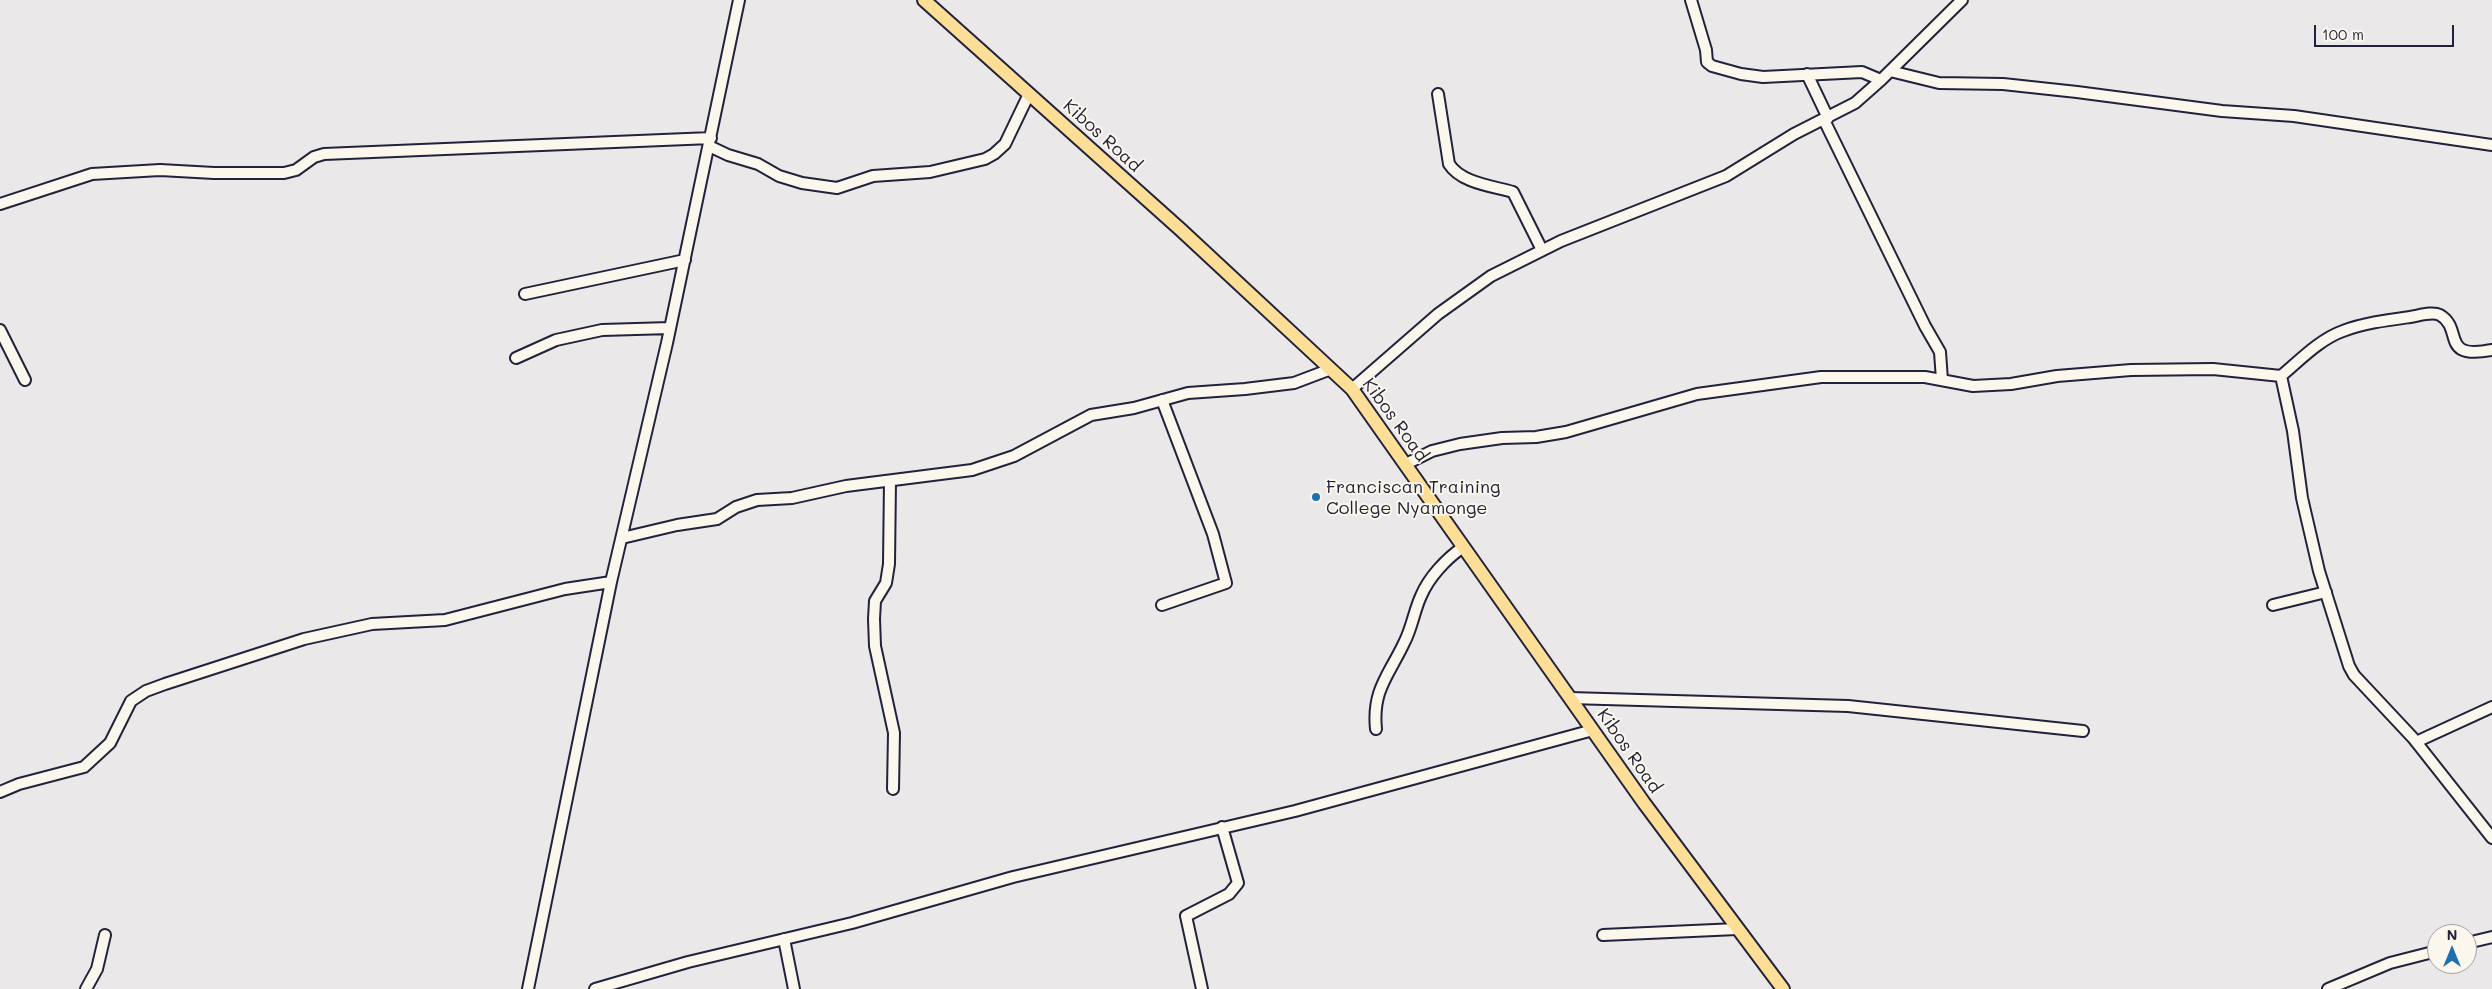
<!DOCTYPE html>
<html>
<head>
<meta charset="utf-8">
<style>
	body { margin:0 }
	#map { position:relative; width:2492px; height:989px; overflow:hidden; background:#ebe8e9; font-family:Mali,sans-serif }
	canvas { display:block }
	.north { position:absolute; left:2427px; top:924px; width:50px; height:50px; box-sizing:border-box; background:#fbf7ec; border:1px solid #a4a2a5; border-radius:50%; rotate:0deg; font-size:14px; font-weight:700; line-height:20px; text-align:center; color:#22223b }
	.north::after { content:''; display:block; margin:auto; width:18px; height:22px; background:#1f6fb2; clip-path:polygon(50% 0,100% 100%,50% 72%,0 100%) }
	.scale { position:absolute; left:2314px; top:25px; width:140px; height:22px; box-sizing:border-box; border:2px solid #22223b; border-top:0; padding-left:6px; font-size:15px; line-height:18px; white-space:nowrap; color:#22223b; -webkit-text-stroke:4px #fbf7ec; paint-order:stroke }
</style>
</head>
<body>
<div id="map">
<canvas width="2492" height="989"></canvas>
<div class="north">N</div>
<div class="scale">100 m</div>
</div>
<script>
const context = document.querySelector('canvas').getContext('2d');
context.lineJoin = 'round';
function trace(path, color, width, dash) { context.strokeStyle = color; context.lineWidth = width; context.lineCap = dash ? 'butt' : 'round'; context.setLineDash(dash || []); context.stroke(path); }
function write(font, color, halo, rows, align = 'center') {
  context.font = font + ' Mali,sans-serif'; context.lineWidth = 4; context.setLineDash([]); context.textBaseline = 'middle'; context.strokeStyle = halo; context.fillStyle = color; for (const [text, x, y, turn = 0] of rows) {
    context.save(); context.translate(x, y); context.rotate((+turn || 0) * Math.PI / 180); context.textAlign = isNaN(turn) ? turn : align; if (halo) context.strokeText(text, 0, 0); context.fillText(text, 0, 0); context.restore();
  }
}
const minor = new Path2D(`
	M1691,0L1706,50L1707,62L1712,66L1741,74L1763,77L1862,72L1881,80
	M1890,71L1939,83L2003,84L2077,92L2222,111L2294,116L2492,145
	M1807,74L1828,118
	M1438,94L1449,164C1461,183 1492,186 1513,192L1542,250
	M1824,120L1925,326L1940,352L1942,380
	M709,146L728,155L758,164L779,176L802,183L837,188L873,176L930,172L985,159L994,154L1005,144L1029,94
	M0,204L92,174L160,170L214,173H284L296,170L314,157L324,154L711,138
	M525,294L685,260
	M0,330L25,380
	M516,358L556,340L602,330L670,328
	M2281,376L2293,431L2302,498L2319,571L2349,666L2354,675L2413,738L2492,838
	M1352,389L1438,314L1491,276L1561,241L1726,176L1794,134L1855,103L1881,80L1962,0
	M1162,400L1213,534L1226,583L1162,605
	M1406,464L1432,451L1460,444L1502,438L1536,437L1566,432L1697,394L1821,377H1925L1973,386L2011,384L2057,376L2131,370L2213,369L2281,376C2299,361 2320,339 2343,331C2364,323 2388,320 2410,317C2418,316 2432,311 2440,315C2464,329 2439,360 2492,350
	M890,481L889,564L886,583L875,601L874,619L875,646L894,733L893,789
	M622,538L677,525L717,519L736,507L757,500L792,498L846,486L972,470L1014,456L1091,415L1134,408L1188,393L1245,389L1294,383L1331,369
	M2273,605L2326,592
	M1570,698L1848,706L2083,731
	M1376,729C1372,690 1389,675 1404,643C1412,628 1414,611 1421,596C1429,577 1446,559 1463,547
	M2416,742L2492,707
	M0,792L19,784L84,767L110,743L131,701L146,691L165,684L304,639L372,624L445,620L565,589L611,582
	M1603,935L1737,929
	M784,939L794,989
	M2467,943L2492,937
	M86,989L97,969L105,935
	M528,989L611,582L667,343L739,0
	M595,989L688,962L852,923L1013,877L1295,811L1593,730
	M1202,989L1186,916L1229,894L1238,883L1222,827
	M2328,989L2390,963L2437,951`);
const major = new Path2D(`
	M924,0L1181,230L1352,389L1644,803L1783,989`);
const markers = [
	[1316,497,5,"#1f6fb2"]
];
const streetNames = [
	["Kibos Road",1102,136,42],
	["Kibos Road",1395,420,54],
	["Kibos Road",1629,751,55]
];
const poiNames = [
	["Franciscan Training",1326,487],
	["College Nyamonge",1326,508]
];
trace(minor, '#22223b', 14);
trace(major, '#22223b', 16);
trace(minor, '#fbf7ec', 10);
trace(major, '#fcde96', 12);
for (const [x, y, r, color] of markers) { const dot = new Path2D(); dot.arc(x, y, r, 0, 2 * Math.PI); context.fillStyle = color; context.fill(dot); trace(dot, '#fbf7ec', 2); }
write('18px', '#22223b', '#fbf7ec', streetNames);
write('18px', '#22223b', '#fbf7ec', poiNames, 'left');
</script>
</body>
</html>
